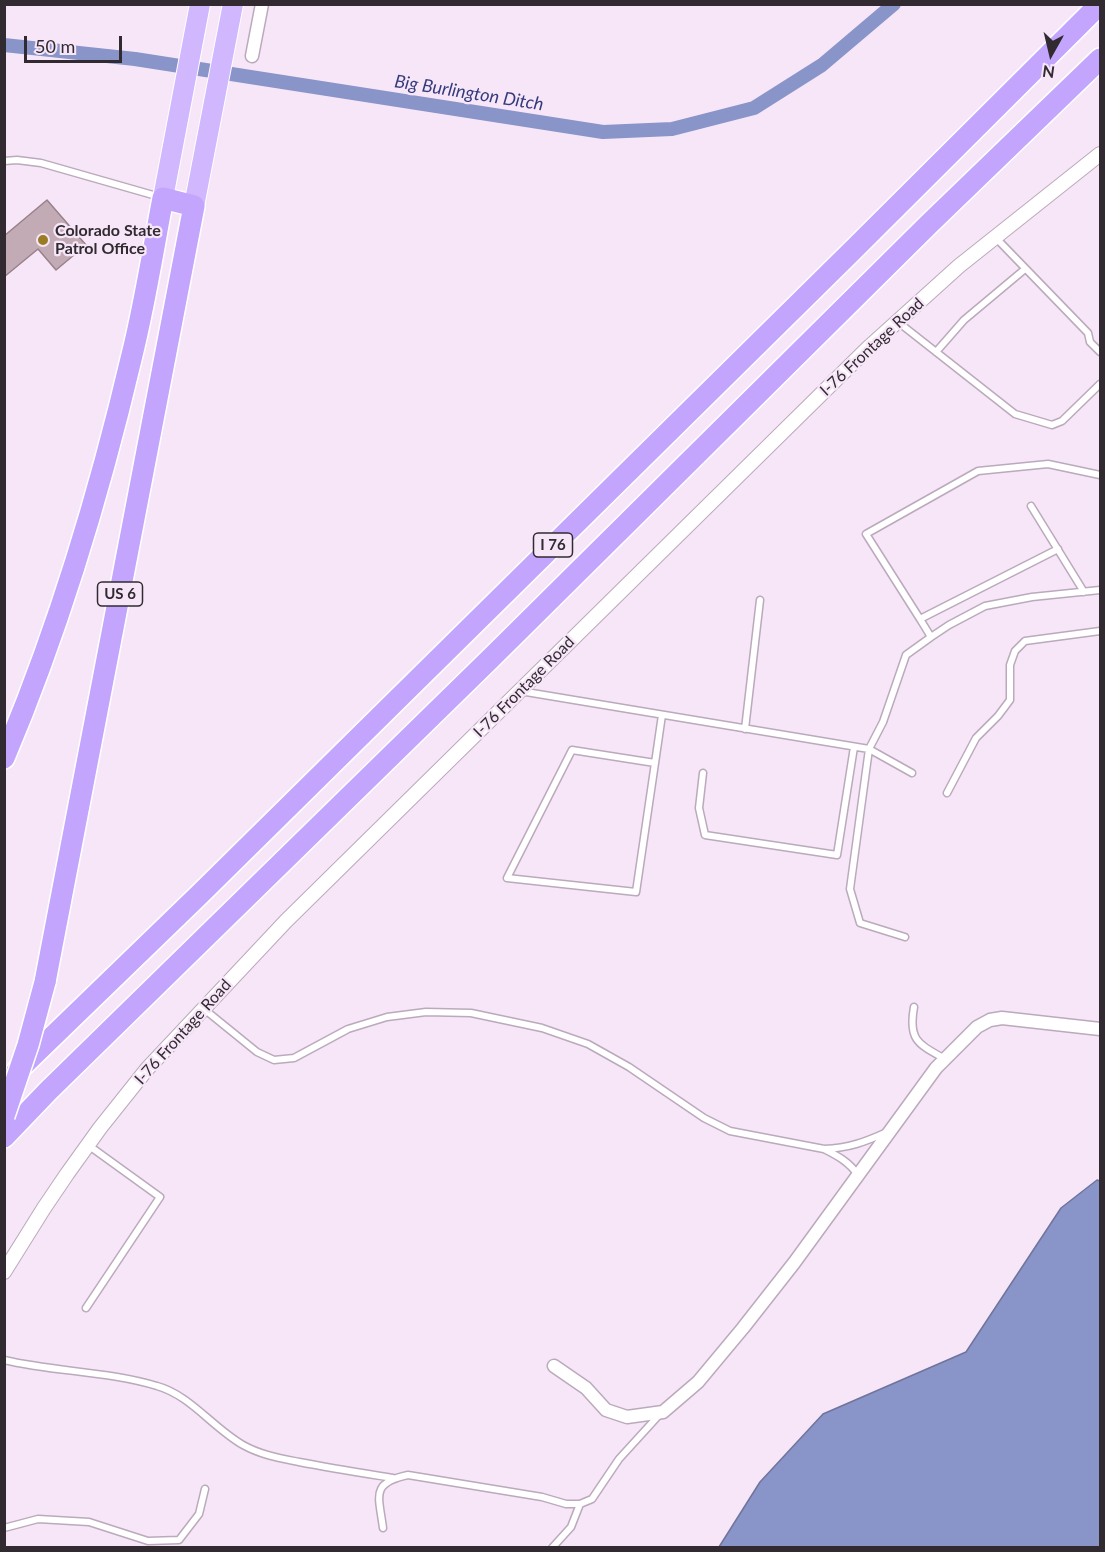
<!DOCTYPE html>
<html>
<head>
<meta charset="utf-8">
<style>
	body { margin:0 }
	#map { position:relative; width:1105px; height:1552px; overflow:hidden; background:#f7e6f8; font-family:Lato,sans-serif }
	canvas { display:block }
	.frame { position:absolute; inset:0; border:6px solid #312b31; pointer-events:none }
	.north { position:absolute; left:1021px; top:24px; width:60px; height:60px; -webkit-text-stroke:4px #f7e6f8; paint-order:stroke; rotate:188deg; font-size:16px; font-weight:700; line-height:24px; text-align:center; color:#312b31 }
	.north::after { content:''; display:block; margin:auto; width:21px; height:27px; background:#312b31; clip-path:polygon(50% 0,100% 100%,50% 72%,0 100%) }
	.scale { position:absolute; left:24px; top:36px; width:98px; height:27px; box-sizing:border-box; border:3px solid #312b31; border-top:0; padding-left:8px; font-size:18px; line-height:21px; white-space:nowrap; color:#312b31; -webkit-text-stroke:4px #f7e6f8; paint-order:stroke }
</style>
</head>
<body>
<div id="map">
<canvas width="1105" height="1552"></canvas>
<div class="frame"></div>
<div class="north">N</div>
<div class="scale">50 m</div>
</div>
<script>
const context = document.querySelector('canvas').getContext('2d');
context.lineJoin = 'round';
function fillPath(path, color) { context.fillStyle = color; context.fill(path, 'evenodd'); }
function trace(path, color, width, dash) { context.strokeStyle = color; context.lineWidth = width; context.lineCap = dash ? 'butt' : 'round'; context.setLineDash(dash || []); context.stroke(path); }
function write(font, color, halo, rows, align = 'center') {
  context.font = font + ' Lato,sans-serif'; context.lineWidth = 4.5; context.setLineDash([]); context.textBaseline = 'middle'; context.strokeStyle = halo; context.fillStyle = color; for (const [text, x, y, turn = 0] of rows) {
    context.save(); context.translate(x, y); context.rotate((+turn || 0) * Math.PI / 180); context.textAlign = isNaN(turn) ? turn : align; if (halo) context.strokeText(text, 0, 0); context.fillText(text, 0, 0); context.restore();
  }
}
const water = new Path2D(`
	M1097,1180L1100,1181V1547H719L760,1482L823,1414L966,1352L1061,1208Z`);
const canal = new Path2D(`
	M4,45L135,59L603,132L672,129L754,108L822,65L894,4`);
const building = new Path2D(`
	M47,200L86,245L56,270L38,249L4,277V236Z`);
const service = new Path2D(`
	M4,161L17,160L41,163L160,197
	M995,237L1088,333L1090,342L1100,352
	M898,322L1015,414L1052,425L1062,421L1100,384
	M936,352L964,320L1025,269
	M1031,506L1084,592
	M1058,549L920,619L866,534L978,471L1048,464L1100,475
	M920,619L931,637
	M520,691L869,749L883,722L906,655L931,637L949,625L985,606L1032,597L1100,590
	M745,729L760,600
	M655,763L636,892L507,878L572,750L655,763L662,715
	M703,773L699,808L705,835L837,855L854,747
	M947,793L976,738L998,716L1010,700V665L1015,651L1025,641L1100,631
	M905,937L860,923L850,889L869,749L912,773
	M914,1007C908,1040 918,1044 945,1059
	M204,1009L257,1052L274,1060L294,1058L348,1029L387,1017L426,1012L471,1013L542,1028L588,1044L629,1067L704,1118L730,1131L824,1149C849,1148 865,1142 887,1132
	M824,1149C838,1156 849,1162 858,1175
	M86,1308L160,1197L88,1145
	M4,1360C55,1372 108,1371 157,1386C190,1395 213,1428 243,1445C261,1455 279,1458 299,1462C330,1468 362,1473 393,1478
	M4,1528L38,1519L89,1522L148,1541L179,1540L199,1514L205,1489
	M383,1528C379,1496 370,1483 408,1475L542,1497L566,1504H580L592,1499L619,1459L660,1414
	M552,1548L571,1527L580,1504`);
const minor = new Path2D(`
	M252,56L262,4
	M554,1366L586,1388L606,1410L627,1417L663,1412L698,1382L743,1328L794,1263L936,1068L977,1027L990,1020L1002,1018L1100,1029`);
const tertiary = new Path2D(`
	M4,1272L44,1208L67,1174L100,1128L147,1069L286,921L867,349L959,266L1100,154`);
const trunk = new Path2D(`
	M163,198L200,4
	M194,206L233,4`);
const motorway = new Path2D(`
	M4,758C59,628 100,491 132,355C145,303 153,250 163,198L194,206L45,982
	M17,1071L200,894L853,250L1100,4
	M4,1137L48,1091L490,659L929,224L1100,59`);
const motorwayBridge = new Path2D(`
	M4,1116L28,1045L45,982`);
const markers = [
	[43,240,6,"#9a7c25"]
];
const shields = [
	[553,545,39],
	[120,594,45]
];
const shieldNames = [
	["I 76",553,545],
	["US 6",120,594]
];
const poiNames = [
	["Colorado State",55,231],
	["Patrol Office",55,249]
];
const streetNames = [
	["I-76 Frontage Road",872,347,-43],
	["I-76 Frontage Road",524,687,-45],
	["I-76 Frontage Road",183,1032,-48]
];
const waterNames = [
	["Big Burlington Ditch",469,93,9]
];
fillPath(water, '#8994c9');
trace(water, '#6f749b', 1.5);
trace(canal, '#8994c9', 14);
fillPath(building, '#c2abb5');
trace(building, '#97818b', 1.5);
trace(service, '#baaabb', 9);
trace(minor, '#baaabb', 15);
trace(tertiary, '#baaabb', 16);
trace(trunk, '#fff', 22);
trace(motorway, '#fff', 24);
trace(service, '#fff', 6);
trace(minor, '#fff', 12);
trace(tertiary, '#fff', 14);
trace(trunk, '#d0b7fe', 20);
trace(motorway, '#c4a5fd', 21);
trace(motorwayBridge, '#fff', 24, []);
trace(motorwayBridge, '#c4a5fd', 21);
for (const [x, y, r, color] of markers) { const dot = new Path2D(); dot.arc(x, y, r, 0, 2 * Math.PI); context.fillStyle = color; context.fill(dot); trace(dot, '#f7e6f8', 2); }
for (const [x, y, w] of shields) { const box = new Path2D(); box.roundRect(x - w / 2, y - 12, w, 24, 4.5); context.fillStyle = '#f7e6f8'; context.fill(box); trace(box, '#312b31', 1.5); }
write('bold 15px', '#312b31', null, shieldNames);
write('bold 16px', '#312b31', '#f7e6f8', poiNames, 'left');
write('16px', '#312b31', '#f7e6f8', streetNames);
write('italic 18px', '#343b7c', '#f7e6f8', waterNames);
</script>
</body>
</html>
